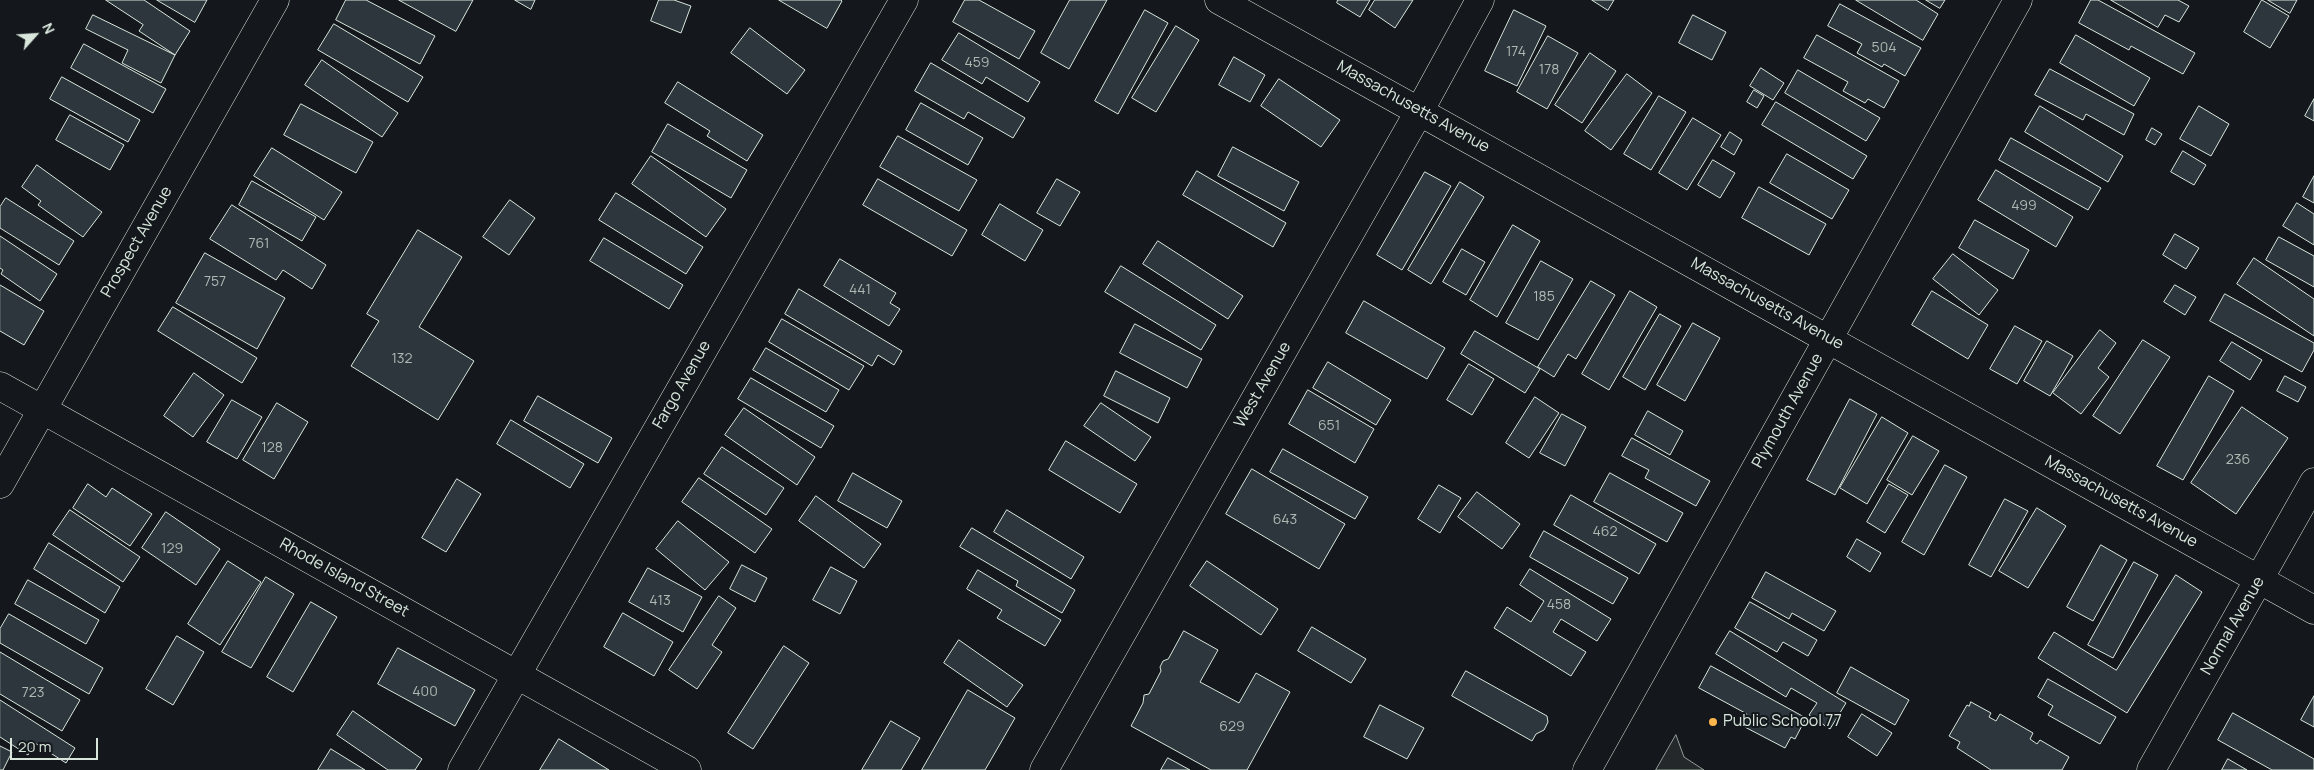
<!DOCTYPE html>
<html>
<head>
<meta charset="utf-8">
<style>
	body { margin:0 }
	#map { position:relative; width:2314px; height:770px; overflow:hidden; background:#14181c; font-family:Manrope,sans-serif }
	canvas { display:block }
	.north { position:absolute; left:10px; top:10px; width:50px; height:50px; -webkit-text-stroke:4px #14181c; paint-order:stroke; rotate:64deg; font-size:14px; font-weight:700; line-height:20px; text-align:center; color:#d8e6dc }
	.north::after { content:''; display:block; margin:auto; width:18px; height:22px; background:#d8e6dc; clip-path:polygon(50% 0,100% 100%,50% 72%,0 100%) }
	.scale { position:absolute; left:10px; top:738px; width:88px; height:22px; box-sizing:border-box; border:2px solid #d8e6dc; border-top:0; padding-left:6px; font-size:15px; line-height:18px; white-space:nowrap; color:#d8e6dc; -webkit-text-stroke:4px #14181c; paint-order:stroke }
</style>
</head>
<body>
<div id="map">
<canvas width="2314" height="770"></canvas>
<div class="north">N</div>
<div class="scale">20 m</div>
</div>
<script>
const context = document.querySelector('canvas').getContext('2d');
context.lineJoin = 'round';
function fillPath(path, color) { context.fillStyle = color; context.fill(path, 'evenodd'); }
function trace(path, color, width, dash) { context.strokeStyle = color; context.lineWidth = width; context.lineCap = dash ? 'butt' : 'round'; context.setLineDash(dash || []); context.stroke(path); }
function write(font, color, halo, rows, align = 'center') {
  context.font = font + ' Manrope,sans-serif'; context.lineWidth = 4; context.setLineDash([]); context.textBaseline = 'middle'; context.strokeStyle = halo; context.fillStyle = color; for (const [text, x, y, turn = 0] of rows) {
    context.save(); context.translate(x, y); context.rotate((+turn || 0) * Math.PI / 180); context.textAlign = isNaN(turn) ? turn : align; if (halo) context.strokeText(text, 0, 0); context.fillText(text, 0, 0); context.restore();
  }
}
const parking = new Path2D(`
	M1676,735L1684,757L1704,770H1656Z`);
const building = new Path2D(`
	M106,0H144L190,31L175,55L139,31L143,25Z
	M157,0H207L195,22Z
	M346,0H366L435,36L420,64L336,20Z
	M399,0H473L456,31Z
	M515,0H535L531,9Z
	M659,0H674L691,6L681,33L651,21Z
	M779,0H841L842,1L827,28Z
	M965,0H979L1035,31L1019,59L953,22Z
	M1070,0H1107L1069,69L1041,53Z
	M1338,0H1370L1360,17L1337,3Z
	M1375,0H1413L1395,28L1369,10Z
	M1592,0H1614L1608,10Z
	M1856,0H1916L1938,14L1923,40Z
	M1926,0H1945L1940,8Z
	M2091,0H2098L2195,53L2183,74L2131,46L2129,50L2079,23Z
	M2111,0H2178L2189,6L2179,22L2165,15L2158,27Z
	M2262,0L2289,16L2270,48L2244,32Z
	M2268,0H2297L2290,13Z
	M1840,4L1921,48L1905,76L1884,64L1882,67L1857,53L1862,44L1828,26Z
	M1145,10L1168,23L1118,114L1095,101Z
	M1514,10L1546,26L1517,86L1485,71Z
	M93,15L175,55L161,83L122,63L128,50L86,29Z
	M1693,15L1726,32L1712,60L1679,43Z
	M334,24L423,77L408,102L318,50Z
	M1176,26L1199,40L1156,112L1132,98Z
	M750,28L805,70L787,94L731,53Z
	M959,33L1040,82L1028,102L986,77L982,84L942,60Z
	M1817,35L1899,81L1884,108L1868,99L1865,103L1843,91L1848,82L1804,58Z
	M2076,35L2150,78L2134,106L2060,63Z
	M1548,36L1578,53L1547,109L1517,92Z
	M84,44L166,89L153,113L71,68Z
	M1590,53L1616,71L1582,123L1555,105Z
	M1234,57L1265,75L1250,102L1219,85Z
	M322,60L398,113L382,137L305,85Z
	M931,63L1025,118L1013,138L968,112L964,119L915,91Z
	M1761,68L1784,83L1773,100L1750,86Z
	M2050,69L2134,114L2124,135L2086,114L2083,120L2035,95Z
	M1798,70L1880,118L1866,141L1785,93Z
	M1627,74L1652,93L1611,150L1585,131Z
	M62,77L140,120L128,142L50,99Z
	M1279,79L1340,120L1321,147L1261,106Z
	M678,82L763,135L747,161L707,136L710,131L665,103Z
	M1754,90L1764,96L1757,108L1747,102Z
	M1659,96L1686,112L1651,170L1624,154Z
	M2314,99V121L2305,116Z
	M1776,102L1867,156L1853,179L1762,125Z
	M921,103L983,138L968,165L906,130Z
	M301,104L373,142L356,173L284,135Z
	M2040,106L2123,156L2108,182L2025,132Z
	M2199,106L2229,124L2211,156L2180,139Z
	M70,115L124,145L110,170L56,140Z
	M1693,118L1721,135L1687,190L1659,173Z
	M668,124L747,170L731,198L652,152Z
	M2152,128L2162,134L2155,145L2146,140Z
	M1730,132L1742,140L1734,155L1721,147Z
	M898,136L977,180L959,211L880,167Z
	M2011,138L2101,188L2088,210L1999,160Z
	M1233,147L1299,182L1284,211L1218,176Z
	M272,148L342,192L324,220L254,176Z
	M2183,151L2206,165L2194,185L2171,172Z
	M1787,154L1849,190L1832,219L1770,183Z
	M651,156L726,209L706,237L632,184Z
	M1713,160L1735,173L1720,198L1698,185Z
	M37,165L102,212L83,237L38,205L41,201L22,187Z
	M1996,170L2073,217L2056,247L1978,200Z
	M1197,171L1286,223L1273,247L1183,195Z
	M1425,172L1451,186L1402,270L1377,255Z
	M2314,176V203L2303,197Z
	M878,179L967,230L952,256L863,205Z
	M1057,179L1080,192L1060,226L1037,213Z
	M252,181L316,217L302,241L239,205Z
	M1460,182L1484,197L1431,284L1408,270Z
	M1759,187L1826,224L1809,255L1742,218Z
	M616,193L703,247L686,274L599,220Z
	M6,198L74,241L59,265L0,228V207Z
	M510,200L535,218L509,255L483,237Z
	M2297,203L2314,214V245L2283,226Z
	M1000,204L1043,230L1025,261L982,235Z
	M232,205L326,265L312,289L283,270L276,280L210,239Z
	M1975,220L2029,250L2013,279L1959,248Z
	M1513,225L1540,241L1497,317L1470,300Z
	M418,230L462,257L419,327L474,361L438,420L351,366L379,321L367,314Z
	M2175,234L2199,248L2186,269L2163,255Z
	M0,236L57,274L40,301L1,274L3,270L0,268Z
	M2279,237L2314,256V287L2266,260Z
	M604,238L683,285L669,309L590,261Z
	M1158,241L1243,296L1228,319L1143,264Z
	M1462,249L1485,262L1466,295L1443,282Z
	M205,253L285,298L257,349L176,303Z
	M1953,254L1998,290L1979,315L1933,279Z
	M2254,258L2314,299V336L2237,284Z
	M840,259L896,293L890,303L900,309L889,326L824,286Z
	M1541,261L1573,279L1538,340L1506,323Z
	M1121,266L1216,325L1201,350L1105,292Z
	M1591,281L1615,295L1576,359L1568,354L1554,377L1538,367Z
	M0,285L44,311L24,345L0,331Z
	M2175,285L2196,297L2185,315L2164,302Z
	M799,289L902,351L894,365L878,355L872,366L785,314Z
	M1630,291L1657,307L1609,390L1582,374Z
	M1932,291L1988,325L1968,359L1912,325Z
	M2225,294L2314,343V350L2302,372L2210,321Z
	M1364,301L1445,348L1427,379L1346,333Z
	M173,307L257,358L242,383L158,331Z
	M1660,314L1681,326L1645,390L1623,377Z
	M782,319L864,366L849,390L769,342Z
	M1693,323L1720,338L1685,401L1657,385Z
	M1135,324L1202,359L1187,388L1120,353Z
	M2015,326L2042,341L2017,384L1990,369Z
	M2100,330L2116,343L2098,368L2109,377L2081,414L2053,393Z
	M1475,331L1540,369L1525,393L1461,354Z
	M2143,340L2170,357L2120,434L2093,416Z
	M2047,341L2073,356L2050,396L2024,381Z
	M2232,342L2262,360L2250,380L2220,361Z
	M766,348L839,390L826,412L753,370Z
	M1328,362L1391,400L1376,425L1313,388Z
	M1469,364L1494,379L1472,415L1447,400Z
	M1116,371L1170,398L1158,423L1104,396Z
	M194,373L224,395L193,437L164,416Z
	M2209,376L2234,391L2183,480L2157,466Z
	M2285,376L2306,387L2298,402L2277,391Z
	M751,378L834,426L821,448L738,399Z
	M1308,390L1374,429L1355,463L1289,424Z
	M538,396L612,438L598,463L524,421Z
	M1535,397L1559,413L1529,458L1506,443Z
	M1850,399L1877,414L1835,495L1807,480Z
	M232,400L262,417L237,459L207,442Z
	M277,403L308,422L274,479L243,460Z
	M1101,403L1151,437L1135,461L1084,426Z
	M2242,407L2288,438L2236,514L2191,483Z
	M744,408L815,457L797,485L725,435Z
	M1648,411L1683,431L1670,455L1635,435Z
	M1562,414L1586,427L1565,466L1540,453Z
	M1882,417L1908,433L1867,504L1840,488Z
	M511,420L584,464L570,488L497,444Z
	M1913,436L1939,451L1912,495L1887,480Z
	M1632,438L1710,481L1696,506L1645,478L1649,470L1622,456Z
	M1066,441L1137,484L1120,513L1049,470Z
	M722,447L784,488L766,515L704,474Z
	M1283,449L1368,497L1355,519L1270,472Z
	M1945,465L1967,477L1924,555L1902,542Z
	M1252,469L1345,524L1319,569L1226,514Z
	M853,473L902,501L887,528L838,501Z
	M1610,473L1683,513L1667,542L1594,502Z
	M699,478L772,529L755,553L682,502Z
	M457,479L481,494L446,552L422,538Z
	M88,484L106,497L112,488L152,514L130,546L73,508Z
	M1889,484L1908,495L1885,533L1867,522Z
	M1439,485L1461,498L1440,533L1418,519Z
	M1477,492L1520,524L1502,549L1458,517Z
	M1571,495L1656,544L1639,574L1554,525Z
	M816,496L881,544L864,568L799,521Z
	M2005,499L2028,511L1991,577L1969,565Z
	M2037,508L2066,526L2028,588L1999,571Z
	M70,510L140,557L123,582L53,535Z
	M1007,510L1084,557L1071,579L994,532Z
	M166,512L220,549L196,585L142,548Z
	M678,521L729,562L705,590L656,549Z
	M972,528L1075,590L1062,613L1016,586L1018,581L960,547Z
	M1544,531L1628,578L1613,604L1530,557Z
	M1857,539L1881,553L1870,572L1847,557Z
	M49,543L120,587L105,613L34,569Z
	M2101,545L2127,560L2093,621L2067,607Z
	M228,561L261,582L220,645L188,624Z
	M1207,561L1278,609L1261,635L1190,586Z
	M2134,562L2158,575L2113,658L2088,645Z
	M742,565L767,578L755,602L730,589Z
	M831,567L857,581L840,614L813,600Z
	M648,568L702,597L683,632L629,602Z
	M1530,569L1611,619L1597,641L1561,619L1553,632L1586,652L1571,676L1494,628L1507,607L1531,622L1544,601L1520,585Z
	M978,570L1061,620L1045,646L997,618L1002,610L967,589Z
	M1766,572L1836,611L1824,631L1792,613L1789,619L1752,598Z
	M2176,575L2202,592L2127,713L2038,658L2054,632L2116,670Z
	M266,577L294,594L251,668L222,652Z
	M28,580L99,620L86,644L15,604Z
	M719,596L736,608L712,645L722,652L697,689L669,670Z
	M311,602L337,617L293,692L267,677Z
	M1750,602L1817,640L1808,656L1783,642L1777,652L1735,628Z
	M623,613L673,642L654,676L604,647Z
	M9,614L103,668L89,694L0,643V629Z
	M1312,627L1366,659L1351,683L1298,651Z
	M1184,631L1218,650L1200,682L1239,703L1256,673L1290,692L1247,770H1211L1131,726L1143,703L1144,695L1149,694L1161,671L1160,667L1163,661L1168,659Z
	M1730,631L1846,703L1830,729L1809,715L1817,703L1791,688L1786,697L1716,654Z
	M177,636L204,652L173,705L146,689Z
	M959,640L1023,685L1007,707L944,663Z
	M784,646L809,663L753,749L728,733Z
	M398,648L475,690L455,726L378,684Z
	M0,652L80,700L62,731L0,694Z
	M1711,666L1806,718L1795,739L1791,737L1785,748L1741,725L1747,714L1699,688Z
	M1851,667L1909,700L1895,725L1837,693Z
	M1466,671L1547,716L1548,722L1544,730L1536,734L1532,741L1452,696Z
	M2048,679L2116,717L2100,744L2048,715L2053,706L2038,697Z
	M968,690L1015,718L985,770H922Z
	M2314,696V727L2301,720Z
	M0,700L75,748L66,763L35,743L28,755L0,737Z
	M1971,702L1991,713L1989,717L1996,721L2000,714L2033,733L2030,739L2037,744L2040,740L2069,757L2062,770H1991L1957,748L1960,742L1949,736L1967,705L1969,706Z
	M1380,705L1424,728L1407,759L1364,737Z
	M353,711L422,759L415,770H388L337,735Z
	M2233,713L2314,759V770H2272L2218,740Z
	M1862,714L1892,733L1877,756L1848,737Z
	M891,721L920,738L901,770H862Z
	M559,739L609,770H540Z
	M0,746L12,752L3,770H0Z
	M331,749L365,770H318Z
	M1168,758L1190,770H1161Z
	M2228,759L2247,770H2222Z`);
const minor = new Path2D(`
	M1219,0L2314,610
	M0,386L687,770
	M0,484L275,0
	M462,770L904,0
	M1044,770L1420,110L1480,0
	M1587,770L2018,0
	M2151,770L2314,482`);
const markers = [
	[1713,722,5,"#ffb74d"]
];
const numberNames = [
	["504",1884,48],
	["174",1516,52],
	["459",977,63],
	["178",1549,70],
	["499",2024,206],
	["761",259,244],
	["757",215,282],
	["441",860,290],
	["185",1544,297],
	["132",402,359],
	["651",1329,426],
	["128",272,448],
	["236",2238,460],
	["643",1285,520],
	["462",1605,532],
	["129",172,549],
	["413",660,601],
	["458",1559,605],
	["400",425,692],
	["723",33,693],
	["629",1232,727]
];
const streetNames = [
	["Massachusetts Avenue",1413,107,29],
	["Prospect Avenue",137,242,-60],
	["Massachusetts Avenue",1767,304,29],
	["Fargo Avenue",682,385,-60],
	["West Avenue",1263,385,-60],
	["Plymouth Avenue",1788,411,-61],
	["Massachusetts Avenue",2121,502,29],
	["Rhode Island Street",344,578,29],
	["Normal Avenue",2233,626,-60]
];
const poiNames = [
	["Public School 77",1723,722]
];
fillPath(parking, '#24282b');
trace(parking, '#939e99', 1);
fillPath(building, '#2c363c');
trace(building, '#d8e6dc', 1);
trace(minor, '#d8e6dc', 29);
trace(minor, '#14181c', 28);
for (const [x, y, r, color] of markers) { const dot = new Path2D(); dot.arc(x, y, r, 0, 2 * Math.PI); context.fillStyle = color; context.fill(dot); trace(dot, '#14181c', 2); }
write('14px', '#adbab4', null, numberNames);
write('16px', '#d8e6dc', '#14181c', streetNames);
write('16px', '#d8e6dc', '#14181c', poiNames, 'left');
</script>
</body>
</html>
